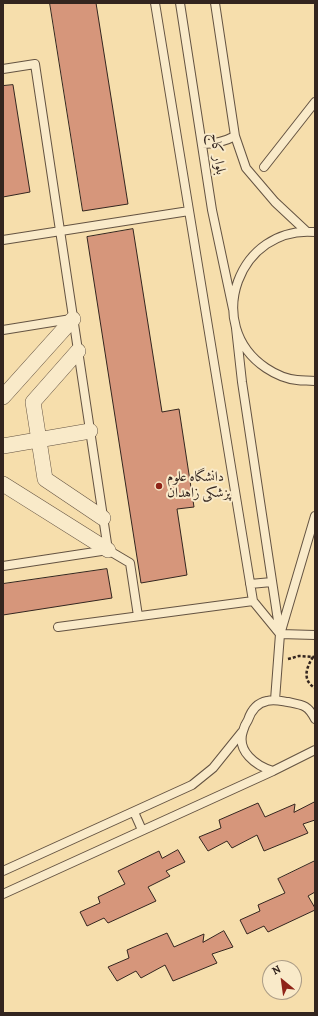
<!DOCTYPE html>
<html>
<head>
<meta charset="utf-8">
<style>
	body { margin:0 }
	#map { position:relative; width:318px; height:1016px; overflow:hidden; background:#f6deac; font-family:Alegreya,serif }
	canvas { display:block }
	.frame { position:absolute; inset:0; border:4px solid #33251f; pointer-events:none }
	.north { position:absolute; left:262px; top:960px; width:40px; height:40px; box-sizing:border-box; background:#f9eac9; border:1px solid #aa9b85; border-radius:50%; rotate:331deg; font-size:11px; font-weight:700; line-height:16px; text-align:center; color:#33251f }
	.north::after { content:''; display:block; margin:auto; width:14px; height:18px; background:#8f2418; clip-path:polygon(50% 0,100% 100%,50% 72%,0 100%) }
</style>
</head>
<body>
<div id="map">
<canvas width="318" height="1016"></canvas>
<div class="frame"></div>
<div class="north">N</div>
</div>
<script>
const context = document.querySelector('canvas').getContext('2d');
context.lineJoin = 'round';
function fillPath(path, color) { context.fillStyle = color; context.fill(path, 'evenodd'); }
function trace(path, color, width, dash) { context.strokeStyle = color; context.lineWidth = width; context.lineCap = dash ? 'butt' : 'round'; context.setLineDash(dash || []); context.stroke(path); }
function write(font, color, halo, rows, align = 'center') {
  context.font = font + ' Alegreya,Amiri,serif'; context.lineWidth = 4; context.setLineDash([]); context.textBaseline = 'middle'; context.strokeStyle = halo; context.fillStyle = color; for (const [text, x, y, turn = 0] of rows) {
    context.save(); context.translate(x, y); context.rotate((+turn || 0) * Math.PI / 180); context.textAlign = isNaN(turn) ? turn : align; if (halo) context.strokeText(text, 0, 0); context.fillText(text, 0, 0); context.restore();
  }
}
const building = new Path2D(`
	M50,3H96L128,204L83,211Z
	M13,85L30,192L3,197V86Z
	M133,229L162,412L179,409L194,507L177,509L187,575L141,583L87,237Z
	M107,569L112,598L3,615V584Z
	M315,802V820L303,824L308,833L264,851L257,835L232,848L227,841L208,851L199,837L221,828L219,820L258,803L265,817L295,804L294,812Z
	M178,850L185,862L166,871L170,876L148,887L156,901L108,923L104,918L87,926L80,912L100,903L98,897L125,884L118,871L159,851L162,858Z
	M315,861V892L308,896L315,908V910L268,932L264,926L247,934L240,920L260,911L258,905L285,893L278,879Z
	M224,931L233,947L212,954L217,963L173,981L165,965L141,978L136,971L117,981L108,967L129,958L127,950L167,933L174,947L204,934L203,942Z`);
const path = new Path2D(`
	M313,657C306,668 302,680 315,688
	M288,659L299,656L315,657`);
const lane = new Path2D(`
	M155,3L253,601L280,634L315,635
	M180,3L212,210L233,309
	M215,3L235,136L246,168L275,202L306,231
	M3,69L35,64L108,550
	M202,144C215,144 224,142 235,136
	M264,167L315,102
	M315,232C239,225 202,325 266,368C275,374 286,379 297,380C303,381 309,380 315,381
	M3,240L189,211
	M236,328L242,382L280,634L275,700
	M3,330L71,319
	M3,566L108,550L130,563L138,616
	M250,584L272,582
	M58,627L253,601
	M281,631L315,516
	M315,719C308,705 303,705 288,702C281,701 274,699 267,701C257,703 251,711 248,720C246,723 244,727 243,731C236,751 256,766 273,771L315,750
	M134,812L142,830
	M3,871L192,785L213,768L242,732
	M3,894L273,771`);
const street = new Path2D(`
	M78,351L33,402L45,479L103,518
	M3,397L73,319
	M3,446L90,431
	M3,484L108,550`);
const markers = [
	[159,486,4,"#8f2418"]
];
const streetNames = [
	["بلوار کاج",217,154,81]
];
const poiNames = [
	["دانشگاه علوم",167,478],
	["پزشکی زاهدان",167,494]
];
fillPath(building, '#d6967b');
trace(building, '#33251f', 1);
trace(lane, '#645342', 10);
trace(street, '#645342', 16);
trace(path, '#33251f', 2.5, [3, 2]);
trace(lane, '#f9eac9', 8);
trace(street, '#f9eac9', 15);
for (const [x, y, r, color] of markers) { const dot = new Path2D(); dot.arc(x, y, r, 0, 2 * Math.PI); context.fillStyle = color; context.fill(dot); trace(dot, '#f9eac9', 1.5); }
write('14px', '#33251f', '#f9eac9', streetNames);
write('14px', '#33251f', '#f9eac9', poiNames, 'left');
</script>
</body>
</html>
